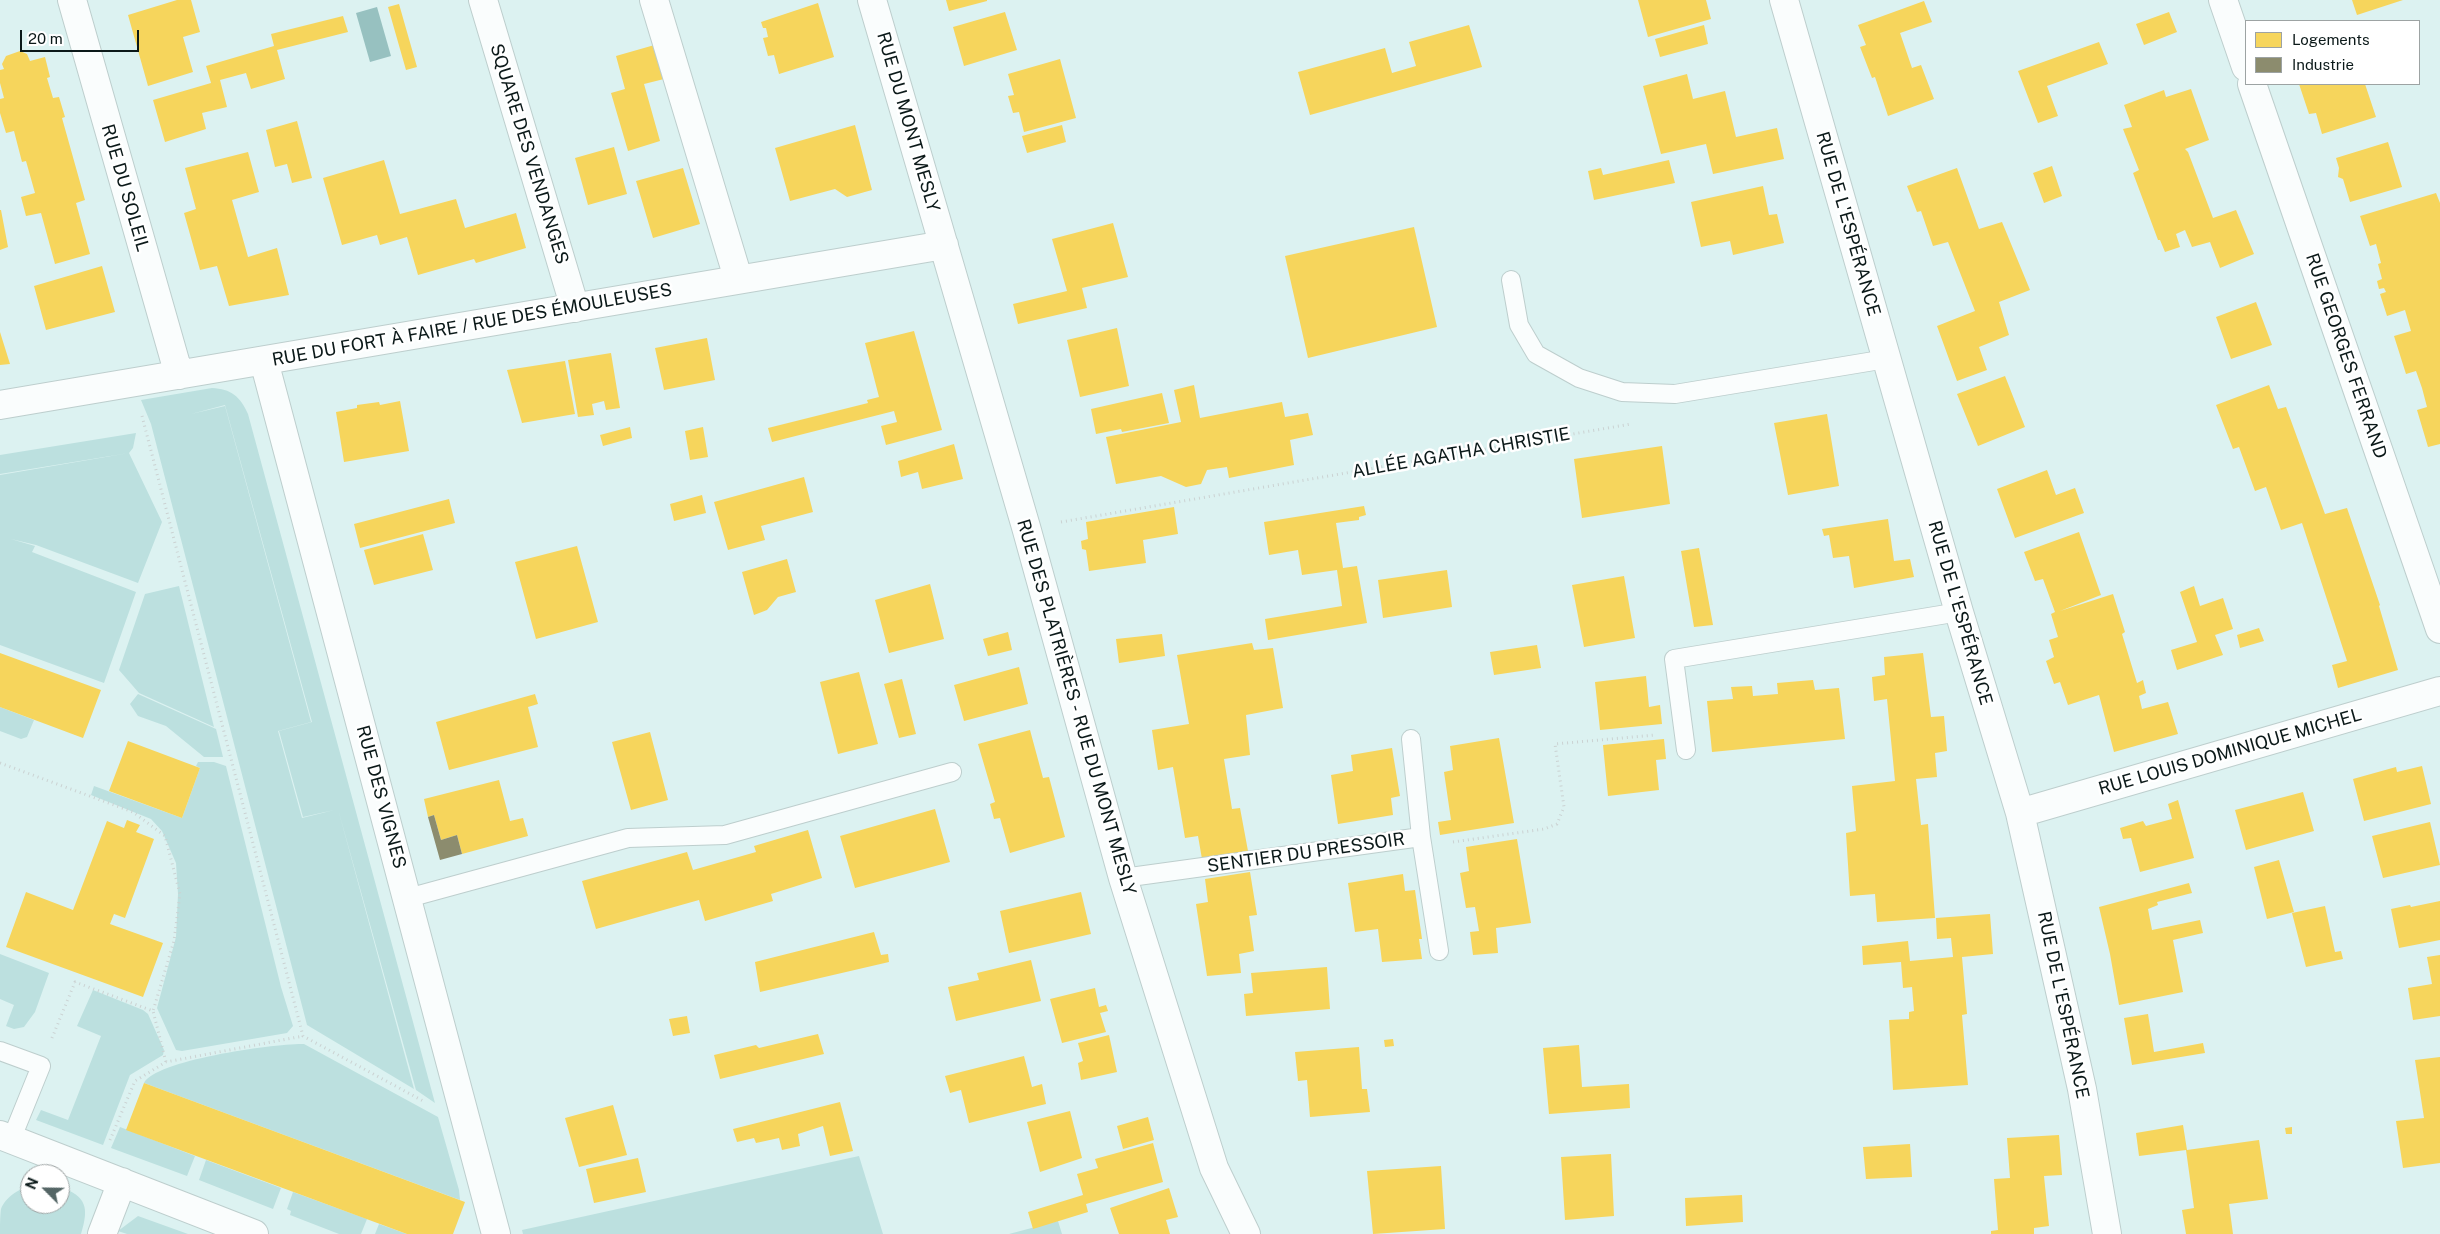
<!DOCTYPE html>
<html>
<head>
<meta charset="utf-8">
<style>
	body { margin:0 }
	#map { position:relative; width:2440px; height:1234px; overflow:hidden; background:#dcf2f1; font-family:"Public Sans",sans-serif }
	canvas { display:block }
	.legend { position:absolute; left:2245px; top:20px; width:175px; height:65px; box-sizing:border-box; background:#fff; border:1px solid #9da3a3; margin:0; padding:6px 9px; list-style:none; font-size:15px; color:#0b1919 }
	.legend li { display:flex; align-items:center; gap:10px; height:25px }
	.legend b { width:25px; border:1px solid #9da3a3 }
	.north { position:absolute; left:20px; top:1164px; width:50px; height:50px; box-sizing:border-box; background:#fff; border:1px solid #9da3a3; border-radius:50%; rotate:293deg; font-size:14px; font-weight:700; line-height:20px; text-align:center; color:#0b1919 }
	.north::after { content:''; display:block; margin:auto; width:18px; height:22px; background:#546565; clip-path:polygon(50% 0,100% 100%,50% 72%,0 100%) }
	.scale { position:absolute; left:20px; top:30px; width:119px; height:22px; box-sizing:border-box; border:2px solid #0b1919; border-top:0; padding-left:6px; font-size:15px; line-height:18px; white-space:nowrap; color:#0b1919; -webkit-text-stroke:4px #fff; paint-order:stroke }
</style>
</head>
<body>
<div id="map">
<canvas width="2440" height="1234"></canvas>
<ul class="legend">
<li><b style="height:14px;background:#f6d55c"></b>Logements</li>
<li><b style="height:14px;background:#8c8c6e"></b>Industrie</li>
</ul>
<div class="north">N</div>
<div class="scale">20 m</div>
</div>
<script>
const context = document.querySelector('canvas').getContext('2d');
context.lineJoin = 'round';
function fillPath(path, color) { context.fillStyle = color; context.fill(path, 'evenodd'); }
function trace(path, color, width, dash) { context.strokeStyle = color; context.lineWidth = width; context.lineCap = dash ? 'butt' : 'round'; context.setLineDash(dash || []); context.stroke(path); }
function write(font, color, halo, rows, align = 'center') {
  context.font = font + ' "Public Sans",sans-serif'; context.lineWidth = 5; context.setLineDash([]); context.textBaseline = 'middle'; context.strokeStyle = halo; context.fillStyle = color; for (const [text, x, y, turn = 0] of rows) {
    context.save(); context.translate(x, y); context.rotate((+turn || 0) * Math.PI / 180); context.textAlign = isNaN(turn) ? turn : align; if (halo) context.strokeText(text, 0, 0); context.fillText(text, 0, 0); context.restore();
  }
}
const green = new Path2D(`
	M212,388C231,389 240,396 248,414L435,1103L416,1090L338,809L414,1089L307,1025L151,424L141,400ZM225,405L312,722L279,731L303,817L334,810L302,818L278,731L311,722L225,406L191,414Z
	M136,433L133,448L129,453L0,474V455Z
	M129,453L162,522L138,583L36,545L11,539L35,546L32,552L136,592L104,683L0,645V475Z
	M179,586L214,727L139,693L119,670L145,594Z
	M138,694L216,729L223,757H204L166,726L138,716L130,704Z
	M0,707L34,720L27,737L21,739L0,731Z
	M198,762H214L226,766L281,987L293,1026L287,1033L182,1051L176,1050L157,1008L176,937L178,894L176,863L162,831L151,819L91,795L94,786L182,818L200,768L196,766Z
	M0,954L49,973L35,1012L24,1027L14,1029L6,1026L14,1005L0,999Z
	M93,990L143,1010L148,1014L164,1050L163,1055L130,1075L103,1145L36,1120L41,1110L68,1120L101,1036L77,1026Z
	M304,1044L438,1117L459,1190L460,1200L144,1083C155,1060 277,1043 304,1044Z
	M120,1127L195,1156L187,1176L111,1148Z
	M859,1156L883,1234H523L522,1230Z
	M206,1160L281,1188L273,1209L199,1180Z
	M30,1187V1204H60V1187C87,1196 89,1208 81,1234H0C0,1227 0,1216 1,1209C5,1198 19,1188 30,1187Z
	M293,1192L367,1219L361,1234H339L290,1215L291,1211L287,1209Z
	M138,1216L188,1234H127L118,1231Z
	M1058,1221L1062,1234H1009Z
	M379,1224L407,1234H375Z`);
const water = new Path2D(`
	M377,7L391,56L370,62L356,13Z`);
const homes = new Path2D(`
	M177,0H191L200,32L183,37L193,72L148,86L128,15Z
	M946,0H987V1L949,11Z
	M1638,0H1706L1711,19L1648,37Z
	M2352,0H2403L2357,15Z
	M1924,1L1932,22L1900,33L1912,68L1921,65L1934,99L1888,116L1875,77L1872,78L1860,47L1866,45L1858,25Z
	M818,3L834,57L779,74L774,55L768,56L763,38L768,37L766,28H763L761,22Z
	M399,4L417,67L406,70L388,7Z
	M1005,12L1017,50L964,66L953,27Z
	M2169,12L2177,32L2144,45L2136,24Z
	M343,16L348,32L277,50L285,79L251,89L246,73L220,80L227,107L202,113L206,129L165,142L153,100L211,83L206,66L274,46L271,34Z
	M1469,25L1482,67L1310,115L1298,72L1385,48L1392,73L1416,66L1409,42Z
	M1704,25L1708,44L1660,57L1655,39Z
	M2099,42L2108,64L2047,86L2058,116L2038,123L2018,71Z
	M658,44L668,78L644,84L660,141L628,151L611,93L625,89L616,56Z
	M20,51L27,54L30,61L45,57L50,77L47,78L53,98L59,97L65,117L62,118L85,200L76,203L90,254L55,264L41,213L26,216L21,197L35,193L26,161L22,162L14,131L6,133L0,113V99L4,98L0,83V70L4,69L2,64L6,56Z
	M1060,59L1076,118L1024,132L1019,112L1013,113L1008,96L1014,95L1008,74Z
	M1687,74L1693,99L1725,91L1736,137L1777,128L1784,159L1713,174L1706,144L1661,154L1643,86Z
	M2299,84H2365L2376,117L2322,134L2316,113L2309,114Z
	M2191,89L2209,140L2185,149L2188,152L2213,218L2236,210L2254,254L2220,268L2210,242L2192,247L2185,230L2176,234L2180,247L2165,252L2160,240H2158L2133,173L2139,170L2123,129L2132,127L2124,105L2164,90L2166,97Z
	M297,121L312,178L292,183L287,164L275,167L266,130Z
	M855,125L872,190L847,197L835,189L790,201L775,148Z
	M1062,125L1066,142L1027,153L1022,136Z
	M2388,142L2402,187L2350,202L2343,179L2338,177L2339,168L2336,158Z
	M614,147L627,194L588,205L575,158Z
	M248,152L259,192L232,200L248,257L277,248L289,295L229,306L217,266L200,270L184,213L196,209L185,168Z
	M384,160L400,214L456,199L465,228L516,213L526,248L476,263L474,259L418,275L407,237L380,245L377,235L342,245L323,178Z
	M1669,160L1675,183L1594,200L1588,171L1601,168L1603,175Z
	M2052,166L2062,196L2044,203L2033,173Z
	M683,168L700,224L653,238L636,181Z
	M1957,168L1979,229L2002,222L2030,290L1999,302L2009,335L1979,347L1987,370L1957,381L1937,326L1975,311L1948,242L1933,246L1921,211L1917,212L1907,186Z
	M1763,186L1769,215L1777,214L1784,243L1733,255L1730,241L1701,247L1691,202Z
	M2436,193L2440,203V444L2428,447L2417,410L2427,407L2422,388L2416,371L2406,374L2394,336L2411,331L2405,310L2387,316L2380,294L2386,292L2384,288L2379,289L2377,281L2382,279L2378,264L2381,263L2376,244L2370,246L2360,216Z
	M1,210L8,247L0,250V210Z
	M1113,223L1128,277L1082,288L1087,308L1018,324L1013,304L1067,291L1052,239Z
	M1414,227L1437,327L1308,358L1285,256Z
	M102,266L115,312L46,330L34,286Z
	M2256,302L2272,345L2231,359L2216,317Z
	M1117,328L1129,386L1080,397L1067,340Z
	M914,331L942,430L886,445L881,426L897,422L894,411L772,442L768,428L868,403L867,400L879,397L865,343Z
	M0,332L10,364L0,365Z
	M707,338L715,380L664,390L655,348Z
	M611,353L620,408L606,410L604,401L592,404L594,415L578,417L568,360Z
	M565,361L575,414L522,423L507,370Z
	M2005,376L2025,427L1978,446L1957,394Z
	M1194,385L1200,418L1282,402L1285,417L1308,413L1313,435L1290,440L1294,465L1229,478L1227,467L1207,470L1201,484L1186,487L1161,476L1116,484L1106,437L1181,422L1174,390Z
	M2269,385L2278,409L2286,407L2325,514L2347,508L2380,605L2379,606L2398,670L2338,688L2332,665L2347,661L2302,523L2281,530L2266,487L2255,491L2239,447L2233,449L2216,405Z
	M1162,393L1169,423L1122,432L1121,429L1096,434L1091,409Z
	M400,401L409,451L344,462L336,412L357,408V405L379,402L380,405Z
	M1827,414L1839,486L1788,495L1774,423Z
	M630,427L632,438L603,446L600,435Z
	M703,427L708,457L690,460L685,431Z
	M954,444L963,479L922,489L918,472L901,477L898,461Z
	M1662,446L1670,504L1582,518L1574,459Z
	M2047,470L2056,495L2075,488L2084,513L2015,538L1997,489Z
	M804,477L813,512L761,526L765,540L728,550L714,502Z
	M702,495L706,513L674,521L670,504Z
	M449,499L455,523L360,548L354,524Z
	M1364,506L1366,515L1359,517V520L1336,523L1343,568L1357,566L1367,623L1268,640L1265,619L1342,606L1337,570L1302,575L1298,550L1269,555L1264,522Z
	M1174,507L1178,534L1143,540L1146,563L1089,571L1086,550L1082,549L1081,541L1088,539L1086,522Z
	M1888,519L1894,561L1910,559L1914,577L1854,588L1849,556L1833,558L1829,535L1824,536L1822,529Z
	M2079,532L2101,595L2060,611L2113,594L2125,632L2122,634L2137,683L2143,680L2146,693L2139,696L2142,709L2168,702L2178,734L2114,752L2099,695L2068,705L2060,682L2054,684L2046,661L2054,657L2049,640L2058,637L2051,614L2055,612L2043,579L2035,581L2024,552Z
	M423,534L433,570L374,585L364,550Z
	M577,546L598,622L536,639L515,562Z
	M1699,548L1713,625L1694,627L1681,551Z
	M787,559L796,592L778,597L767,610L754,615L742,572Z
	M1447,570L1452,607L1383,618L1378,580Z
	M1624,576L1635,638L1584,647L1572,585Z
	M930,584L944,639L889,653L875,600Z
	M2194,586L2200,606L2223,598L2233,629L2215,635L2223,655L2177,670L2171,650L2197,642L2180,592Z
	M2259,628L2264,641L2240,648L2237,635Z
	M1008,632L1012,650L988,656L983,639Z
	M1162,634L1165,656L1119,663L1116,639Z
	M1252,643L1254,650L1273,648L1283,708L1246,715L1250,755L1224,759L1232,809L1240,808L1248,851L1202,859L1198,836L1185,838L1173,767L1158,770L1152,730L1189,724L1177,655Z
	M1537,645L1541,668L1494,675L1490,652Z
	M0,653L101,690L83,738L0,707Z
	M1923,653L1931,717L1944,716L1947,751L1935,753L1937,777L1916,779L1921,825L1928,824L1935,918L1877,922L1875,894L1850,896L1846,833L1856,831L1852,786L1895,781L1887,699L1874,701L1872,677L1885,675L1884,657Z
	M1019,667L1028,704L964,721L954,685Z
	M859,672L878,744L838,754L820,682Z
	M1646,676L1649,707L1660,705L1662,724L1600,730L1595,682Z
	M902,679L916,734L899,738L884,684Z
	M1813,680L1815,690L1839,688L1845,739L1712,752L1707,701L1733,699L1731,687L1752,686L1753,696L1778,694L1777,683Z
	M535,694L538,704L528,707L538,747L449,770L436,722Z
	M1030,730L1043,778L1049,777L1065,837L1010,853L1000,818L994,819L990,804L995,802L978,744Z
	M650,732L668,800L631,810L612,742Z
	M1499,738L1514,823L1440,835L1438,822L1451,820L1444,772L1453,770L1450,746Z
	M1664,739L1666,759L1656,760L1659,790L1608,796L1603,745Z
	M128,741L200,768L182,818L109,791Z
	M1392,748L1400,796L1391,798L1393,815L1338,824L1331,775L1353,771L1351,755Z
	M2422,766L2431,804L2364,821L2353,779L2396,767L2397,772Z
	M499,780L510,821L523,818L528,836L462,854L457,835L441,840L434,815L428,817L424,799Z
	M2303,792L2314,831L2246,850L2235,810Z
	M2178,800L2194,858L2140,872L2131,838L2123,839L2120,828L2143,821L2146,826L2172,819L2168,804Z
	M935,809L950,862L855,888L840,836Z
	M127,820L140,825L136,832L154,839L125,918L114,914L110,924L163,943L143,997L6,947L26,892L73,910L107,821L124,828Z
	M2430,822L2440,865L2383,878L2372,836Z
	M808,830L822,878L771,894L773,901L705,921L699,900L596,929L582,881L687,852L693,870L756,852L754,846Z
	M1517,839L1531,923L1496,928L1498,953L1473,955L1470,932L1479,931L1475,907L1466,908L1460,873L1469,871L1466,847Z
	M2279,860L2294,912L2267,919L2254,867Z
	M1250,872L1257,915L1249,916L1254,951L1239,954L1241,973L1207,976L1196,904L1208,902L1205,879Z
	M1403,874L1405,891L1415,890L1422,939H1419L1422,959L1382,962L1378,929L1355,932L1348,883Z
	M2189,883L2192,893L2157,902L2158,905L2148,909L2152,930L2200,920L2203,933L2173,940L2183,992L2119,1005L2110,954L2099,907Z
	M1081,892L1091,934L1009,953L1000,911Z
	M2440,901V940L2399,948L2391,909L2410,905L2411,907Z
	M2325,906L2335,952L2341,951L2343,959L2306,967L2292,913Z
	M1990,914L1993,954L1962,957L1967,1014L1962,1015L1968,1085L1893,1090L1889,1020L1909,1019V1012L1914,1011L1912,987L1903,988L1901,962L1863,965L1862,946L1908,941L1910,961L1953,957L1951,938L1937,939L1936,918Z
	M874,932L881,955L888,954L889,962L760,992L755,962Z
	M2440,955V1016L2413,1020L2408,988L2432,984L2427,957Z
	M1031,960L1041,1001L956,1021L948,987L979,980L977,973Z
	M1327,967L1330,1009L1246,1016L1244,994L1253,993L1251,973Z
	M1095,988L1099,1007L1106,1005L1108,1011L1100,1013L1106,1032L1062,1043L1050,999Z
	M2148,1014L2154,1052L2203,1043L2205,1053L2132,1065L2124,1018Z
	M687,1016L690,1033L673,1036L669,1019Z
	M818,1034L824,1054L720,1079L714,1055L756,1045L759,1048Z
	M1109,1035L1117,1072L1081,1080L1078,1063L1083,1061L1078,1043Z
	M1393,1039L1394,1046L1385,1047L1384,1040Z
	M1579,1045L1582,1087L1629,1084L1630,1108L1549,1114L1543,1048Z
	M1359,1047L1362,1089H1367L1370,1112L1310,1117L1307,1080L1298,1081L1295,1052Z
	M1024,1056L1032,1087L1042,1084L1046,1104L969,1123L961,1090L950,1093L945,1076Z
	M2440,1057V1163L2403,1168L2396,1121L2424,1118L2415,1060Z
	M144,1083L465,1202L453,1234H407L126,1130Z
	M840,1102L853,1151L830,1156L823,1126L798,1134L800,1146L782,1150L779,1138L756,1143L754,1138L737,1142L733,1129Z
	M613,1105L627,1155L579,1167L565,1118Z
	M1070,1111L1082,1158L1040,1172L1027,1122Z
	M1148,1117L1154,1140L1123,1149L1117,1126Z
	M2183,1125L2187,1150L2259,1140L2268,1199L2229,1204L2233,1234H2186L2182,1210L2194,1208L2186,1150L2139,1156L2136,1133Z
	M2292,1127V1134H2286L2285,1128Z
	M2059,1135L2062,1175L2044,1176L2049,1226L2034,1228V1234H1991V1231L1998,1230L1994,1179L2010,1178L2007,1138Z
	M1153,1143L1163,1182L1086,1204L1088,1212L1033,1229L1028,1212L1083,1195L1077,1174L1098,1168L1095,1159Z
	M1910,1144L1912,1177L1866,1179L1863,1147Z
	M1611,1154L1614,1216L1565,1220L1561,1157Z
	M638,1158L646,1192L594,1203L586,1169Z
	M1441,1166L1445,1229L1373,1234L1367,1171Z
	M1169,1188L1178,1217L1166,1220L1170,1234H1119L1110,1208Z
	M1742,1195L1743,1222L1686,1226L1685,1198Z`);
const industry = new Path2D(`
	M434,815L441,840L457,835L462,854L440,860L428,817Z`);
const path = new Path2D(`
	M142,416L303,1036L425,1102
	M1061,522L1631,424
	M0,763L133,812L165,836L180,894L174,941L153,1011
	M1453,842L1544,829L1557,824L1564,807L1555,744L1655,735
	M52,1038L75,982L153,1011L166,1062
	M110,1140L135,1081L166,1062L303,1036`);
const service = new Path2D(`
	M1511,280L1519,325L1536,354L1579,378L1622,392L1675,394L1886,359
	M1686,750L1674,659L1959,612
	M1421,837L1439,951
	M1123,878L1421,837L1411,739
	M408,898L628,838L725,835L952,772
	M0,1051L41,1066L11,1140`);
const minor = new Path2D(`
	M72,0L179,375
	M483,0L575,308
	M654,0L738,278
	M872,0L1026,527L1123,878L1214,1168L1246,1234
	M1784,0L1959,612L2020,813L2082,1089L2107,1234
	M2223,0L2246,67
	M2252,84L2440,629
	M264,361L496,1234
	M0,405L944,245
	M2020,813L2440,691
	M0,1135L254,1234
	M102,1234L122,1182`);
const streetNames = [
	["RUE DU MONT MESLY",908,122,74],
	["SQUARE DES VENDANGES",529,154,73],
	["RUE DU SOLEIL",125,188,74],
	["RUE DE L'ESPÉRANCE",1848,224,74],
	["RUE DU FORT À FAIRE / RUE DES ÉMOULEUSES",472,325,-10],
	["RUE GEORGES FERRAND",2346,356,71],
	["ALLÉE AGATHA CHRISTIE",1461,453,-10],
	["RUE DE L'ESPÉRANCE",1960,613,74],
	["RUE DES PLATRIÈRES - RUE DU MONT MESLY",1076,707,74],
	["RUE LOUIS DOMINIQUE MICHEL",2230,752,-16],
	["RUE DES VIGNES",381,797,75],
	["SENTIER DU PRESSOIR",1306,853,-8],
	["RUE DE L'ESPÉRANCE",2063,1005,78]
];
fillPath(green, '#bce0df');
fillPath(water, '#97c1c0');
fillPath(homes, '#f6d55c');
fillPath(industry, '#8c8c6e');
trace(service, '#bdcecd', 20);
trace(minor, '#bdcecd', 30);
trace(path, '#cbd2d2', 3, [1, 4]);
trace(service, '#fafdfd', 18);
trace(minor, '#fafdfd', 28);
write('18px', '#0b1919', '#fff', streetNames);
</script>
</body>
</html>
